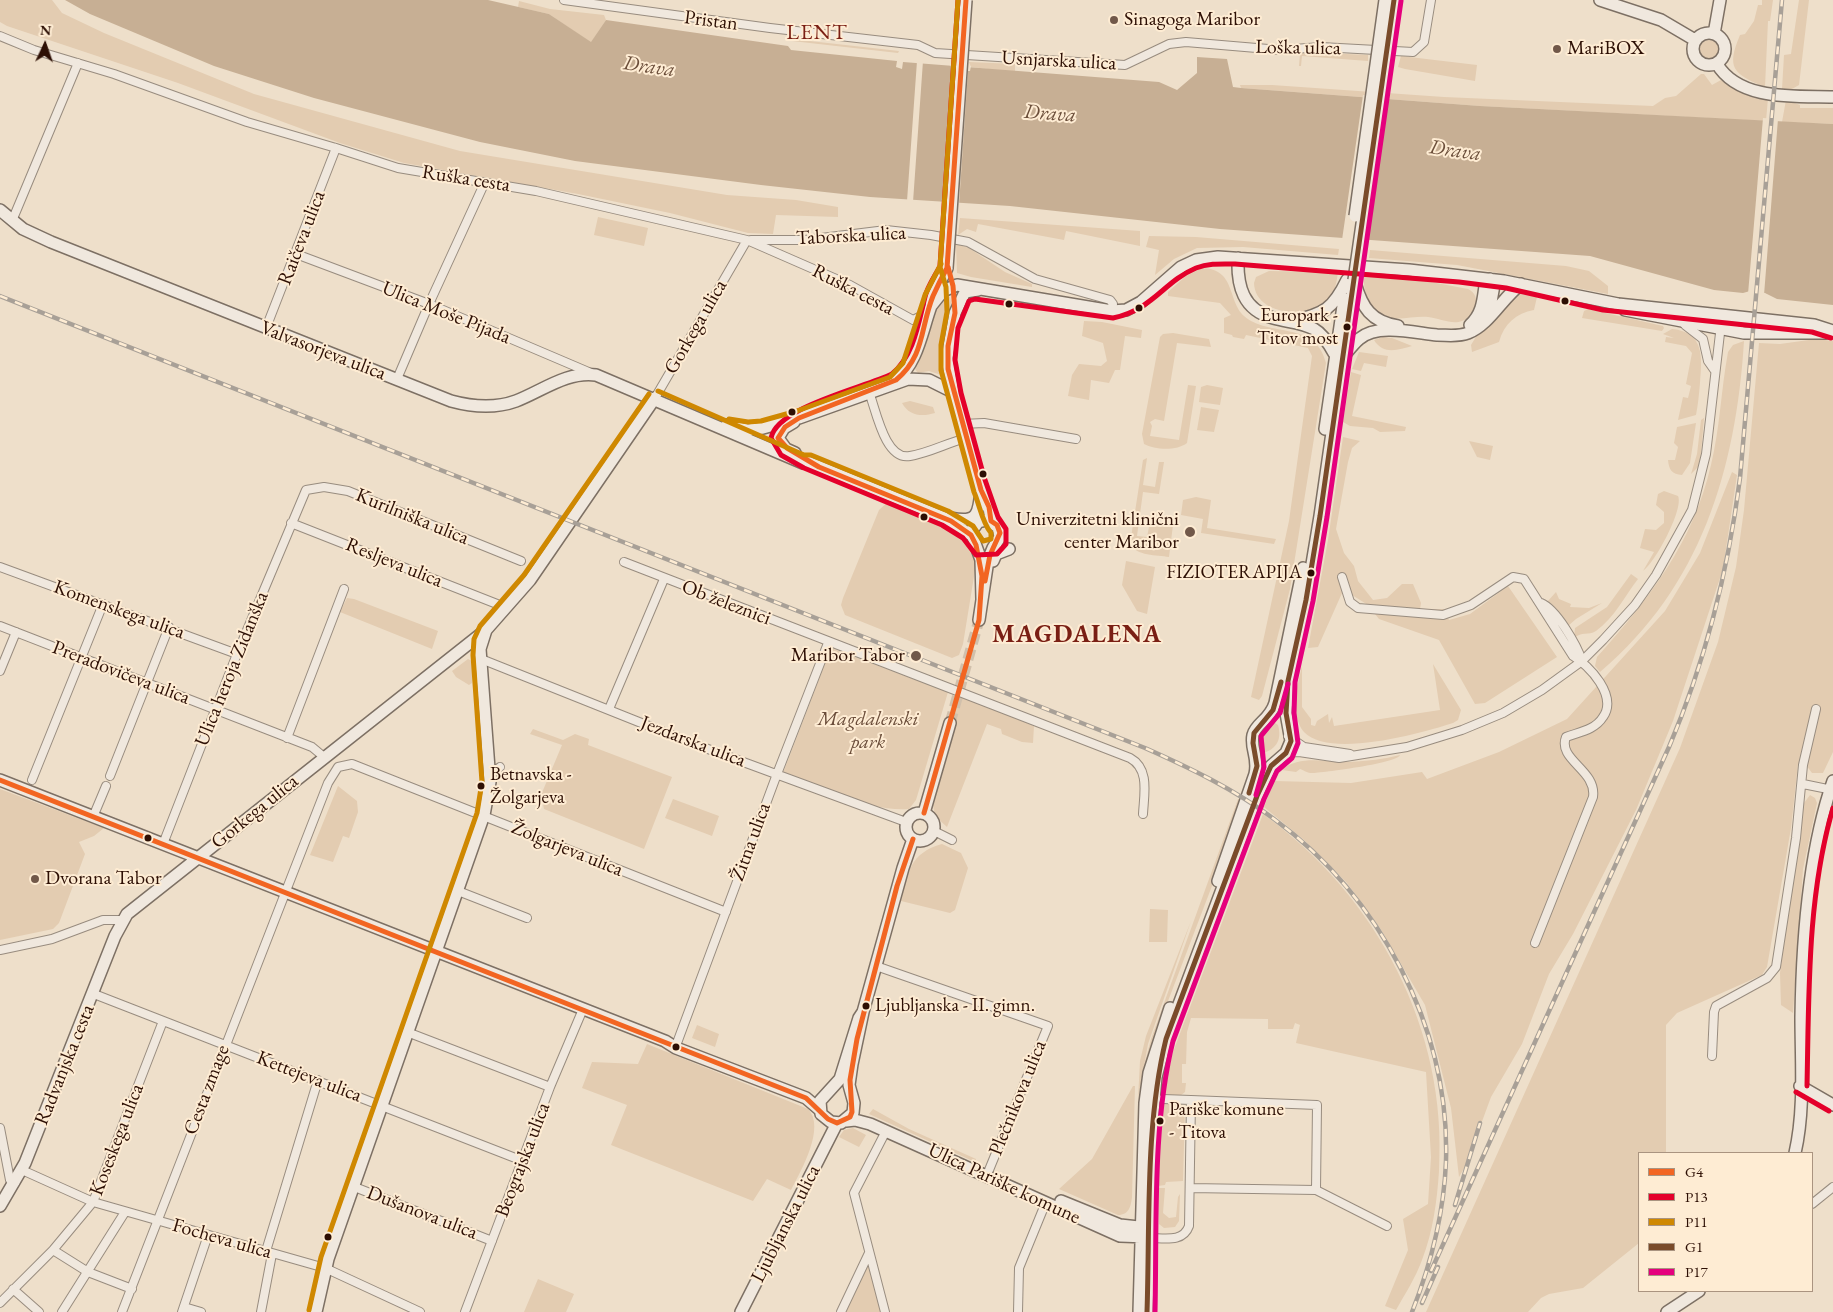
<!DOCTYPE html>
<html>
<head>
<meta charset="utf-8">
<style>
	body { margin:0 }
	#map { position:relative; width:1833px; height:1312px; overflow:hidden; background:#eedfca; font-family:"EB Garamond",serif }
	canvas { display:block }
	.legend { position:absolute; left:1638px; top:1152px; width:175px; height:140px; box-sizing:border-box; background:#feecd3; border:1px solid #aa9480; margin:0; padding:6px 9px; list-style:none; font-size:15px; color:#2d0f04 }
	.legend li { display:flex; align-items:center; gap:10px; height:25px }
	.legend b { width:25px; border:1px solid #aa9480 }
	.north { position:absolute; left:20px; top:20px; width:50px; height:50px; -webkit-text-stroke:4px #feecd3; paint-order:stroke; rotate:3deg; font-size:14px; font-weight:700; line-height:20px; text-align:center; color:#2d0f04 }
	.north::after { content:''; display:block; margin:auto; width:18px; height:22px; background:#2d0f04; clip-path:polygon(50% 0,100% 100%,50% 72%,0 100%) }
</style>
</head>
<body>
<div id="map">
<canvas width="1833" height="1312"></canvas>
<ul class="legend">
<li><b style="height:6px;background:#f26522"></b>G4</li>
<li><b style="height:6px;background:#e4002b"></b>P13</li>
<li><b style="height:6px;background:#cf8801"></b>P11</li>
<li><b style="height:6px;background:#7a4b2a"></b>G1</li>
<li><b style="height:6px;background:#e5007d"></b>P17</li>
</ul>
<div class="north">N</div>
</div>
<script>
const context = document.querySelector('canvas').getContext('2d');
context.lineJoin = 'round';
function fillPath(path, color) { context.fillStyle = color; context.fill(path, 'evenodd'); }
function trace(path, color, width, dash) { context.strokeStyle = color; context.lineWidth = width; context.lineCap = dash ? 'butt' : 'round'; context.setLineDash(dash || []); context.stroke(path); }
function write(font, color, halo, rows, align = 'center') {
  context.font = font + ' "EB Garamond",serif'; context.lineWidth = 4; context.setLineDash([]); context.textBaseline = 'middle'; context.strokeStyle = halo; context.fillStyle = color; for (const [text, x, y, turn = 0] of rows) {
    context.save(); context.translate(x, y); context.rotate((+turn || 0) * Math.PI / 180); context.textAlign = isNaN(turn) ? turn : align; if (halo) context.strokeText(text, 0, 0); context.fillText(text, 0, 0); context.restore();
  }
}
const green = new Path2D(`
	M0,0H52L62,13L104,33L254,94L460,151L727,195L796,200L838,207V217L776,215L773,234L748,233L670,213L578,194L404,163L340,143L178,83L7,26L0,22Z
	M1762,0H1773L1770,21H1768L1765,87C1733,74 1726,68 1740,35L1745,34L1754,21L1758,5H1762Z
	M1799,0H1809L1799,85L1792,89H1782L1784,55L1791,54Z
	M519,1L550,9L604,15L606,20L591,43L549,14L518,7Z
	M792,39L899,51L898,53L792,41Z
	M1699 50a10 10 0 1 1 20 0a10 10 0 1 1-20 0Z
	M1303,52L1368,55V61L1302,56L1301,66H1299L1300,54Z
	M1401,56L1477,65L1475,81L1405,69L1398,67Z
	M969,62L1015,64V72L971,67Z
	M1701,74H1704L1712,85L1721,80L1745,93L1768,98L1766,121L1480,106L1241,88L1240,85H1272L1444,97L1653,106L1665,98L1676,96Z
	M1786,100L1800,105V108H1833V124L1782,122Z
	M598,217L648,228L644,246L594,235Z
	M960,218L1140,231V246L1066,231L1064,240L978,224L976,232L967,229L958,235Z
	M1149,236L1196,237L1339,249L1338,255L1243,247L1197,248L1174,259L1155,275L1159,250L1146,247Z
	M956,244L969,248L1005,272L1032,284V287L971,277L957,273Z
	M1370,250L1566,266L1589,271L1608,286V294L1457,265L1369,258Z
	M1202,268C1236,269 1227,300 1244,316C1269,338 1316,320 1326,363L1290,589L1262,696L1259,700L1251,697L1289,521L1312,356L1308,348L1246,335L1244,339L1233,337L1232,335L1224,333V318L1231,315L1220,303L1168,296V292L1186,276Z
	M1269,271L1338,272C1337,279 1336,288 1332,295C1316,320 1255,318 1254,283L1256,277Z
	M1364,273L1389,274L1468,289C1483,296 1476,317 1462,321C1452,325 1439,318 1428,317C1416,316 1402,320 1390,318C1370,315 1362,290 1364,273Z
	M1520,294L1537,297L1534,310C1516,313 1504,324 1499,342L1472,352L1471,345L1477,335L1492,323L1513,298Z
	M946,295L950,297L951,302L943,355L944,376L929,371L918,373L915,369L936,307Z
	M1588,309L1663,326L1664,328L1662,331L1582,318L1584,311Z
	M1084,321L1102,322L1142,330L1141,338L1125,336L1120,370H1115L1109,383L1091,380L1089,400L1068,396L1072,375L1079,364L1101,366L1107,361L1103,343L1082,336Z
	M1672,329C1705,332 1702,358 1700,383C1699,394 1698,405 1696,415L1678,420L1683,397L1688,398L1691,386L1686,384L1692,353L1686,346L1665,342L1666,337L1674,338L1663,334Z
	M1173,333L1209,339L1211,347L1177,343L1164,421L1155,419L1150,422L1152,426L1150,436L1179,440L1188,385L1196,386L1187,443C1177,451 1155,450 1144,444L1142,434L1160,337L1163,334Z
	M1383,337L1392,338L1412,346C1398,350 1383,355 1374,340Z
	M1816,339L1833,341V752L1823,773H1812L1806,765L1798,764L1791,828L1767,967L1762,975L1677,1013L1666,1025V1153H1639V1243L1583,1288L1549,1294L1541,1298L1528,1312H1426L1680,748L1718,642L1736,567L1744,510L1759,343L1780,344Z
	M1744,341C1736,469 1701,587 1600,672L1595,666L1597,657C1649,599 1693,543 1711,465C1720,428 1721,390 1728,352L1733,345Z
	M1359,352L1388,356L1386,367L1364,363L1361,371L1352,369Z
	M1351,372L1361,375L1352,416L1406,427L1405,431L1380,432L1373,428L1350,426L1343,422Z
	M1207,385L1223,388L1220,405L1199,402L1201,387Z
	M910,401L933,407L935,413C922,417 909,416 902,403Z
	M1201,407L1219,410L1214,432L1197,430Z
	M1704,418L1700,465L1691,474L1697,454L1701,420Z
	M1696,423L1690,463L1682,475C1672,474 1669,470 1668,460H1675L1678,447L1674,443L1677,427Z
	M1343,437L1360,441L1352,448L1348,462L1336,529L1344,553L1354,566L1358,581L1373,600L1387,598L1402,584H1413L1421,603L1420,609H1444L1449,620L1470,614L1508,586L1557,657L1485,703L1475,704L1439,640L1379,619L1368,605L1352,595L1342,593L1318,647L1308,648L1328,540Z
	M1469,441L1493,446L1490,460L1477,457Z
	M1147,458L1143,485L1155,487L1159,462H1164L1159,494L1143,492L1137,536L1147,537L1150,522L1173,525L1169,557C1157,555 1136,556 1130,544L1143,460Z
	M1732,472L1737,475L1723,569L1673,721L1636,810L1573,934L1549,974L1522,1044L1491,1097L1466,1165L1459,1177L1451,1108L1425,1005L1380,928L1347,883L1304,840L1264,807L1274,781L1351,783L1422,772L1427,779L1499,752L1567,719L1665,611L1700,553Z
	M1664,491L1678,496C1684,509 1655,563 1643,571L1654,552L1640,548L1645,529L1656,530L1664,523V512L1656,505L1658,494Z
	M1196,497L1211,500L1207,528L1276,539L1274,544L1201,533L1203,519L1181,515L1183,500Z
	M891,499L959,530L966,537L977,558L963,644L959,655L952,658L845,615L841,605L843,598L879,510Z
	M1126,561L1155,567L1147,614L1137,611L1122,585Z
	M1631,574L1638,579C1624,597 1615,617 1596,631C1588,636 1582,631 1574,638L1575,628L1607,607Z
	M1556,592L1559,599L1571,604L1570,607L1589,608L1602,603L1576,619L1568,626L1547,602Z
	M347,598L354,599L438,631L432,649L340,612Z
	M831,648L948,692L916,800L909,809C869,812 820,787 783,773Z
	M468,659L472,661V683L469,685L456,677L452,671Z
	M1433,664L1461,710L1458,720L1453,723C1423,733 1329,759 1304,732C1300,728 1298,721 1296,715C1292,700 1299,681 1302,666V707L1311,719V725L1315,726L1317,721L1328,714L1329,723L1332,717L1334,726L1440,710Z
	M959,695L1034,726L1033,743L1022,742L1002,734L1001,729L987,724L947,827L935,816L933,805Z
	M1272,721L1278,725C1282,739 1277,749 1263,753L1258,748V734Z
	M533,729L563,740L575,734L589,739L588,745L672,777L644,849L544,809L541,795L562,745L530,734Z
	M1400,755C1398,763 1327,772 1313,773C1306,773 1306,771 1300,769L1296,772L1282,770C1300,754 1328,763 1350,762C1367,761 1384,759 1400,755Z
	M338,786L357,801L358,812L349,838L343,836L333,862L310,855Z
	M0,789L104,828L94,836L79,842L85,854L59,923L53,929L0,940Z
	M1810,795L1815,798L1817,803L1803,869L1793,1013L1781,1005L1780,973L1804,803Z
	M673,799L719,816L712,836L665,818Z
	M1238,799L1241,800L1215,878L1152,1043L1141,1097L1144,1066L1151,1039Z
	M1256,811L1259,812L1166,1060V1052Z
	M1263,814C1377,896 1448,1030 1439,1171C1437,1201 1433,1232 1422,1260C1416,1277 1405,1294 1396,1310L1385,1306L1408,1250L1403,1219L1428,1204L1431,1157L1426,1072L1296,1043L1300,1025L1295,1023L1293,1029H1268V1019L1191,1018L1187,1032L1186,1064H1182V1083H1186L1185,1092L1180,1096L1163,1095L1173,1052Z
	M942,844L961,853L968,868L955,910L950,913L901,901C908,872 910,853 942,844Z
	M1150,909L1168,910L1167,942H1149Z
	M1191,921L1148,1044L1138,1099L1140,1061L1146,1036Z
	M697,1025L719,1034L715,1047L692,1038Z
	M647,1044L808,1109C826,1127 801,1171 791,1190L767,1179L753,1201L611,1145L627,1105L582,1088L592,1062L638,1064Z
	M1133,1086H1135L1132,1197C1131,1206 1129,1215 1118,1215L1059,1189L1092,1159Z
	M1162,1103H1180L1185,1108L1183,1181L1166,1182L1165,1185L1158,1186Z
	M873,1109L909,1129L976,1159L975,1162L869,1114Z
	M853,1128L866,1135L859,1147L839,1137L844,1130Z
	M1158,1188H1165L1163,1213L1169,1218L1176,1217L1178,1197L1180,1194L1179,1221L1175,1227L1164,1228L1159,1224Z
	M868,1264L882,1312H845Z
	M538,1279L574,1294L566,1312H524Z`);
const water = new Path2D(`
	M65,0H488L549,14L591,42L606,20L788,46L791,50L897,61L896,67L902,69L903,62L1159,82L1177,90L1197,73V57L1227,59L1233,87L1241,88L1480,106L1833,124V305L1777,299L1765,293L1750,291L1743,293L1714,290L1590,256L1220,229L1010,206L870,197L761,185L575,161L480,142L314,98L214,66L90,14Z`);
const pier = new Path2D(`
	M917,61H923L913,202L907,201Z
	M954,65L971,66L970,71H968L959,205L945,204Z
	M1363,95L1388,97L1368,242L1342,240Z
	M1763,118L1778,119L1764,295L1748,294Z`);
const secondaryTunnel = new Path2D(`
	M950,723L979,620`);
const street = new Path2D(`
	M564,0L770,28L918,45L935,53L1125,65L1169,44L1186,42L1280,50L1321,47L1413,52L1424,42L1431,0
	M0,36L34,50L114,74L247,122L336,148L398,168L536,191L747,240L850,285L913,320L921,316H928
	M12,221L78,63
	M751,240H805L886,230L931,235L968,242L1035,279L1110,300L1113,304L1112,311
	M296,254L429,304L591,373
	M1685,325L1703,339L1708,361L1715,371
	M266,328L336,148
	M397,379L429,304L485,182
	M869,392C876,410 885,461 910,456C929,453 947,443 966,438
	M655,398L747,240
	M962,424L984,423L1076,439
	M291,523L497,604
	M624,562L1130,758C1150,769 1144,794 1143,814
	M0,567L237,654
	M1342,577L1350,602L1358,608L1443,615L1471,605L1513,577L1524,579L1573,656C1589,665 1618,696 1603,717C1595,730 1579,732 1566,737C1557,760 1597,770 1593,797L1535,943
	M1541,603C1556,609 1577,645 1582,661
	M0,626L312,747L324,757
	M481,659L689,742L906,822
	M0,671L16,632
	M609,709L664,579
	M1288,736L1304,747L1350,754
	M287,738L344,589
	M1286,753L1299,752L1339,758L1407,747L1462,730L1503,713L1542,690L1582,661L1603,640L1635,605L1656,575L1692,510L1706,454L1722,316
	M489,771H495L500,767
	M110,776L169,627
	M32,780L103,604
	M1803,784L1833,790
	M93,817L106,786
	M934,831L952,840
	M163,844L237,654L306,490L324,487L348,491L521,561
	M458,891L527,918
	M0,950L52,939L103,920H122
	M876,966L1048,1026L989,1170
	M94,994L523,1161
	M407,1032L550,1087
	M677,1043L777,774L828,643
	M1712,1056L1714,1012L1716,1006L1767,978L1776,967L1796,838L1803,765L1816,709
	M1163,1099L1191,1100
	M0,1128L10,1180L15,1183
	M22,1170L93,1202L325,1268L420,1312
	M352,1186L492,1241
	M1190,1188L1316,1190L1387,1226
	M1812,1204L1833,1187
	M1149,1238C1164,1238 1183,1243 1189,1226L1191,1100L1317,1105L1316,1190
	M53,1250L88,1272L132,1289
	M266,1251L318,1080
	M13,1289L39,1312
	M0,1303L53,1250L93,1202L163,1021
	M184,1307L201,1312
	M62,1312L125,1212
	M122,1312L328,783L338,767L352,764L726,912
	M182,1312L208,1235
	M261,1312L272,1254
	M465,1312L550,1087L583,1009
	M841,1312L869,1253
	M885,1312L854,1193L886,1131
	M1018,1312L1019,1268L1046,1202`);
const secondary = new Path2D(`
	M1600,0L1661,20L1695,40
	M1693 49a16 16 0 1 1 32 0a16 16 0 1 1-32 0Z
	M1714,34L1720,0
	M1717,64C1739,101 1795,96 1833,97
	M0,210L23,229L51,242L451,401C473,407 494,409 516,401C542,391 567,371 596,375L803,463L808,462L945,518L971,535
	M1238,258C1237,286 1243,310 1273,318C1287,322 1301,322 1314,329C1323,334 1329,344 1334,353
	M1355,283C1362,307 1371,322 1398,326
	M931,306L943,291L957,285L1112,311L1126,310L1141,302L1181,267L1196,260L1218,257L1409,270L1504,281L1618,304L1814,325L1833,331
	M1625,310L1744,333H1826
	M1489,313L1494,285L1490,279
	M1293,321C1324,314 1333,309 1347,280
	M1470,325C1484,312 1483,297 1486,279
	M1343,357C1348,351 1353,344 1359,339C1378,323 1415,333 1437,335C1448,335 1458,337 1468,333C1490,324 1502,298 1521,284
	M895,382C918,362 921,334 931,306L932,298L947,268
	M794,422L784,428L778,438L786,449L795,453
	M727,425L748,430L763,428L799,418L908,379L929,380L953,392
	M1325,429L1344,299
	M983,493L989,507L991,521
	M951,518C978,524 979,513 981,490L953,392L947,358L955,313L965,292L978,290
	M993,561L996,554L1009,549
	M979,620L988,560L993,548L1000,537L998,527L987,520L978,522L971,532L981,560L982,599
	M0,780L665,1041L676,1048L806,1098L820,1110
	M906 827a14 14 0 1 1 28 0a14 14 0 1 1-28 0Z
	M924,813L950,723
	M1218,881L1255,774C1259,757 1250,749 1253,735C1256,723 1270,720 1275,703L1303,568
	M863,1012L859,1018L840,1079L820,1101L821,1114L831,1122L841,1123L853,1113L854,1103L849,1085L852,1064L863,1012L903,868L913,839
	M1800,1086L1833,1105
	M846,1121L855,1120L870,1124L1120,1236L1147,1237
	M1795,1153C1805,1110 1801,1061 1801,1017C1802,942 1808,853 1833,781
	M1061,1201L1120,1225L1148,1228
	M0,1206L25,1163L115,936L127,914L486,630L530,580L655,398
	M316,1312L328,1259L484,815L490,782L480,649L486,630
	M741,1312L837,1123
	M1139,1312L1145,1103L1149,1073L1170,1008
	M1147,1312L1153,1113L1156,1077L1166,1039L1257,796L1271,766L1286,753L1291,741L1286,713L1288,681L1306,600L1320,516L1354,280
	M1667,1312L1699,1291`);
const rail = new Path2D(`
	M0,296L1145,748C1190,768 1234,789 1274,819C1380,897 1450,1028 1446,1161C1444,1213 1431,1264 1412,1312
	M1455,1205L1480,1123
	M1431,1271L1669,747C1706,660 1728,572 1740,478L1782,0
	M1422,1303L1438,1267`);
const secondaryBridge = new Path2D(`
	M1355,216L1385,0
	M947,268L966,0
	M1354,280L1394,0`);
const bus1 = new Path2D(`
	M948,267L953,286L955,313L948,346V369L981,490L989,507L991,521L997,525L1000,533L990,555L985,581
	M0,780L806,1098L828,1119L837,1123L850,1117L852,1112L850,1080L857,1039L897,886L913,839
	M924,813L979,620L982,576L976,545L971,535L951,521L819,467L787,448L778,438L785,427L799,418L896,380C925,356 920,328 933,296C937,287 942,277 947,268L966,0`);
const bus2 = new Path2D(`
	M958,0L940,266C935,276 927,287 925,297C918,325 914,355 892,374C863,388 777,407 771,438L781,455L804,468L942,525L963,538L976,555L997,554L1006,544V529L998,517L984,477L961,393L955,360L958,328L969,301L975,299L1113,318C1154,309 1163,282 1196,268C1209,263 1222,264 1235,264L1459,282L1506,288L1603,310L1812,332L1831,338
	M1807,1086C1809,994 1807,897 1833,808
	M1796,1092L1829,1111`);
const bus3 = new Path2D(`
	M658,391L804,455H811L948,511L973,526L983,541L991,539V533C982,522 980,506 974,492L941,370V345L947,312L946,287L940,267L958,0
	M729,419L748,422L761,421L797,411L890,377L903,363L925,295L941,264
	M309,1310L321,1257L477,813L482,782L473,655L474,639L480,626L524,575L649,394`);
const bus4 = new Path2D(`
	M1249,793L1257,766L1253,743L1254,733L1273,710L1281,682
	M1147,1312C1150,1223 1145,1125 1166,1039L1257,796L1271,766L1286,753L1291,741L1286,713L1288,681L1306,600L1320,516L1394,0`);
const bus5 = new Path2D(`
	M1256,795L1264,767L1261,736L1280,713L1288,684
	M1155,1312C1157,1225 1152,1125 1173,1041L1264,799L1277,771L1292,758L1298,743L1294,713L1295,682L1313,601L1327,517L1401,1`);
const markers = [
	[1114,20,5,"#715849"],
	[1557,49,5,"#715849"],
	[1565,301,4.5,"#2d0f04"],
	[1009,304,4.5,"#2d0f04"],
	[1139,308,4.5,"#2d0f04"],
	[1347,327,4.5,"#2d0f04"],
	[792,412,4.5,"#2d0f04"],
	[983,474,4.5,"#2d0f04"],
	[924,517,4.5,"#2d0f04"],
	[1190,532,6,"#715849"],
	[1311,573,4.5,"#2d0f04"],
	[916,656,6,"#715849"],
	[481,786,4.5,"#2d0f04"],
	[148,838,4.5,"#2d0f04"],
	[35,879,5,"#715849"],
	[866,1006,4.5,"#2d0f04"],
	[676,1047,4.5,"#2d0f04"],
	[1160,1121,4.5,"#2d0f04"],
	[328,1237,4.5,"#2d0f04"]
];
const busNames = [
	["Europark -",1338,316,"right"],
	["Titov most",1338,339,"right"],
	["FIZIOTERAPIJA",1302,573,"right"],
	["Betnavska -",490,775],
	["Žolgarjeva",490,798],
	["Ljubljanska - II. gimn.",875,1006],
	["Pariške komune",1169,1110],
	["- Titova",1169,1133]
];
const poiNames = [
	["Sinagoga Maribor",1124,20],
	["MariBOX",1567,49],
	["Univerzitetni klinični",1179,520,"right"],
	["center Maribor",1179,543,"right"],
	["Maribor Tabor",905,656,"right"],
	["Dvorana Tabor",45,879]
];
const streetNames = [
	["Pristan",711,21,7],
	["Loška ulica",1298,48,1],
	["Usnjarska ulica",1059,61,3],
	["Ruška cesta",466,179,9],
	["Taborska ulica",851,236,-3],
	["Raičeva ulica",302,238,-69],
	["Ruška cesta",853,290,27],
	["Ulica Moše Pijada",446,313,22],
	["Gorkega ulica",696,327,-60],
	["Valvasorjeva ulica",323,351,21],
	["Kurilniška ulica",412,517,22],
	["Resljeva ulica",394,563,22],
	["Ob železnici",726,603,21],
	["Komenskega ulica",119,610,20],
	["Ulica heroja Zidanška",232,669,-68],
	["Preradovičeva ulica",121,673,21],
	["Jezdarska ulica",693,742,21],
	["Gorkega ulica",255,812,-39],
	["Žitna ulica",751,842,-70],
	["Žolgarjeva ulica",567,849,22],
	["Radvanjska cesta",65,1065,-68],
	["Kettejeva ulica",309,1077,21],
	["Cesta zmage",207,1090,-69],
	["Plečnikova ulica",1018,1098,-68],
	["Koseskega ulica",117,1140,-69],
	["Beograjska ulica",523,1160,-69],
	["Ulica Pariške komune",1004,1184,25],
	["Dušanova ulica",422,1213,21],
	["Ljubljanska ulica",786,1224,-63],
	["Focheva ulica",222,1239,16]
];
const parkNames = [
	["Magdalenski",868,720],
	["park",868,743]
];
const waterNames = [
	["Drava",649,67,8],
	["Drava",1050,114,4],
	["Drava",1455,151,8]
];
const quarterNames = [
	["LENT",817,33]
];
const districtNames = [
	["MAGDALENA",1077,635]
];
fillPath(green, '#e3ccb1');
fillPath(water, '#c7af94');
fillPath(pier, '#eedfca');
trace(secondaryTunnel, '#d1c0ac', 11, [11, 5.5]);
trace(street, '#988c7f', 10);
trace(secondary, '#7d7064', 14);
trace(street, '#f0e8de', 8);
trace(secondary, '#f0e8de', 11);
trace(rail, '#a8a097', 4.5);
trace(rail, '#feecd3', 2.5, [8]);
trace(secondaryBridge, '#7d7064', 14, []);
trace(secondaryBridge, '#f0e8de', 11);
trace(bus1, '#f26522', 5);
trace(bus2, '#e4002b', 5);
trace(bus3, '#cf8801', 5);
trace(bus4, '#7a4b2a', 5);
trace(bus5, '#e5007d', 5);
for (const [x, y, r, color] of markers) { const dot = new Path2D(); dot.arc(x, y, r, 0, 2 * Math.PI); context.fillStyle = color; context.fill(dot); trace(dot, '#feecd3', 2); }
write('19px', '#2d0f04', '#feecd3', busNames, 'left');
write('20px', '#2d0f04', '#feecd3', poiNames, 'left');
write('20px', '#2d0f04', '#feecd3', streetNames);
write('italic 20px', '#6a4c39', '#feecd3', parkNames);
write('italic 21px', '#6b4e3a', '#feecd3', waterNames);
context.letterSpacing = '1px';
write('22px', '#7a1f14', '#feecd3', quarterNames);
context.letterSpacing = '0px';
context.letterSpacing = '1px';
write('bold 25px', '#7a1f14', '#feecd3', districtNames);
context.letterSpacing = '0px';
</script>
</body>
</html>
